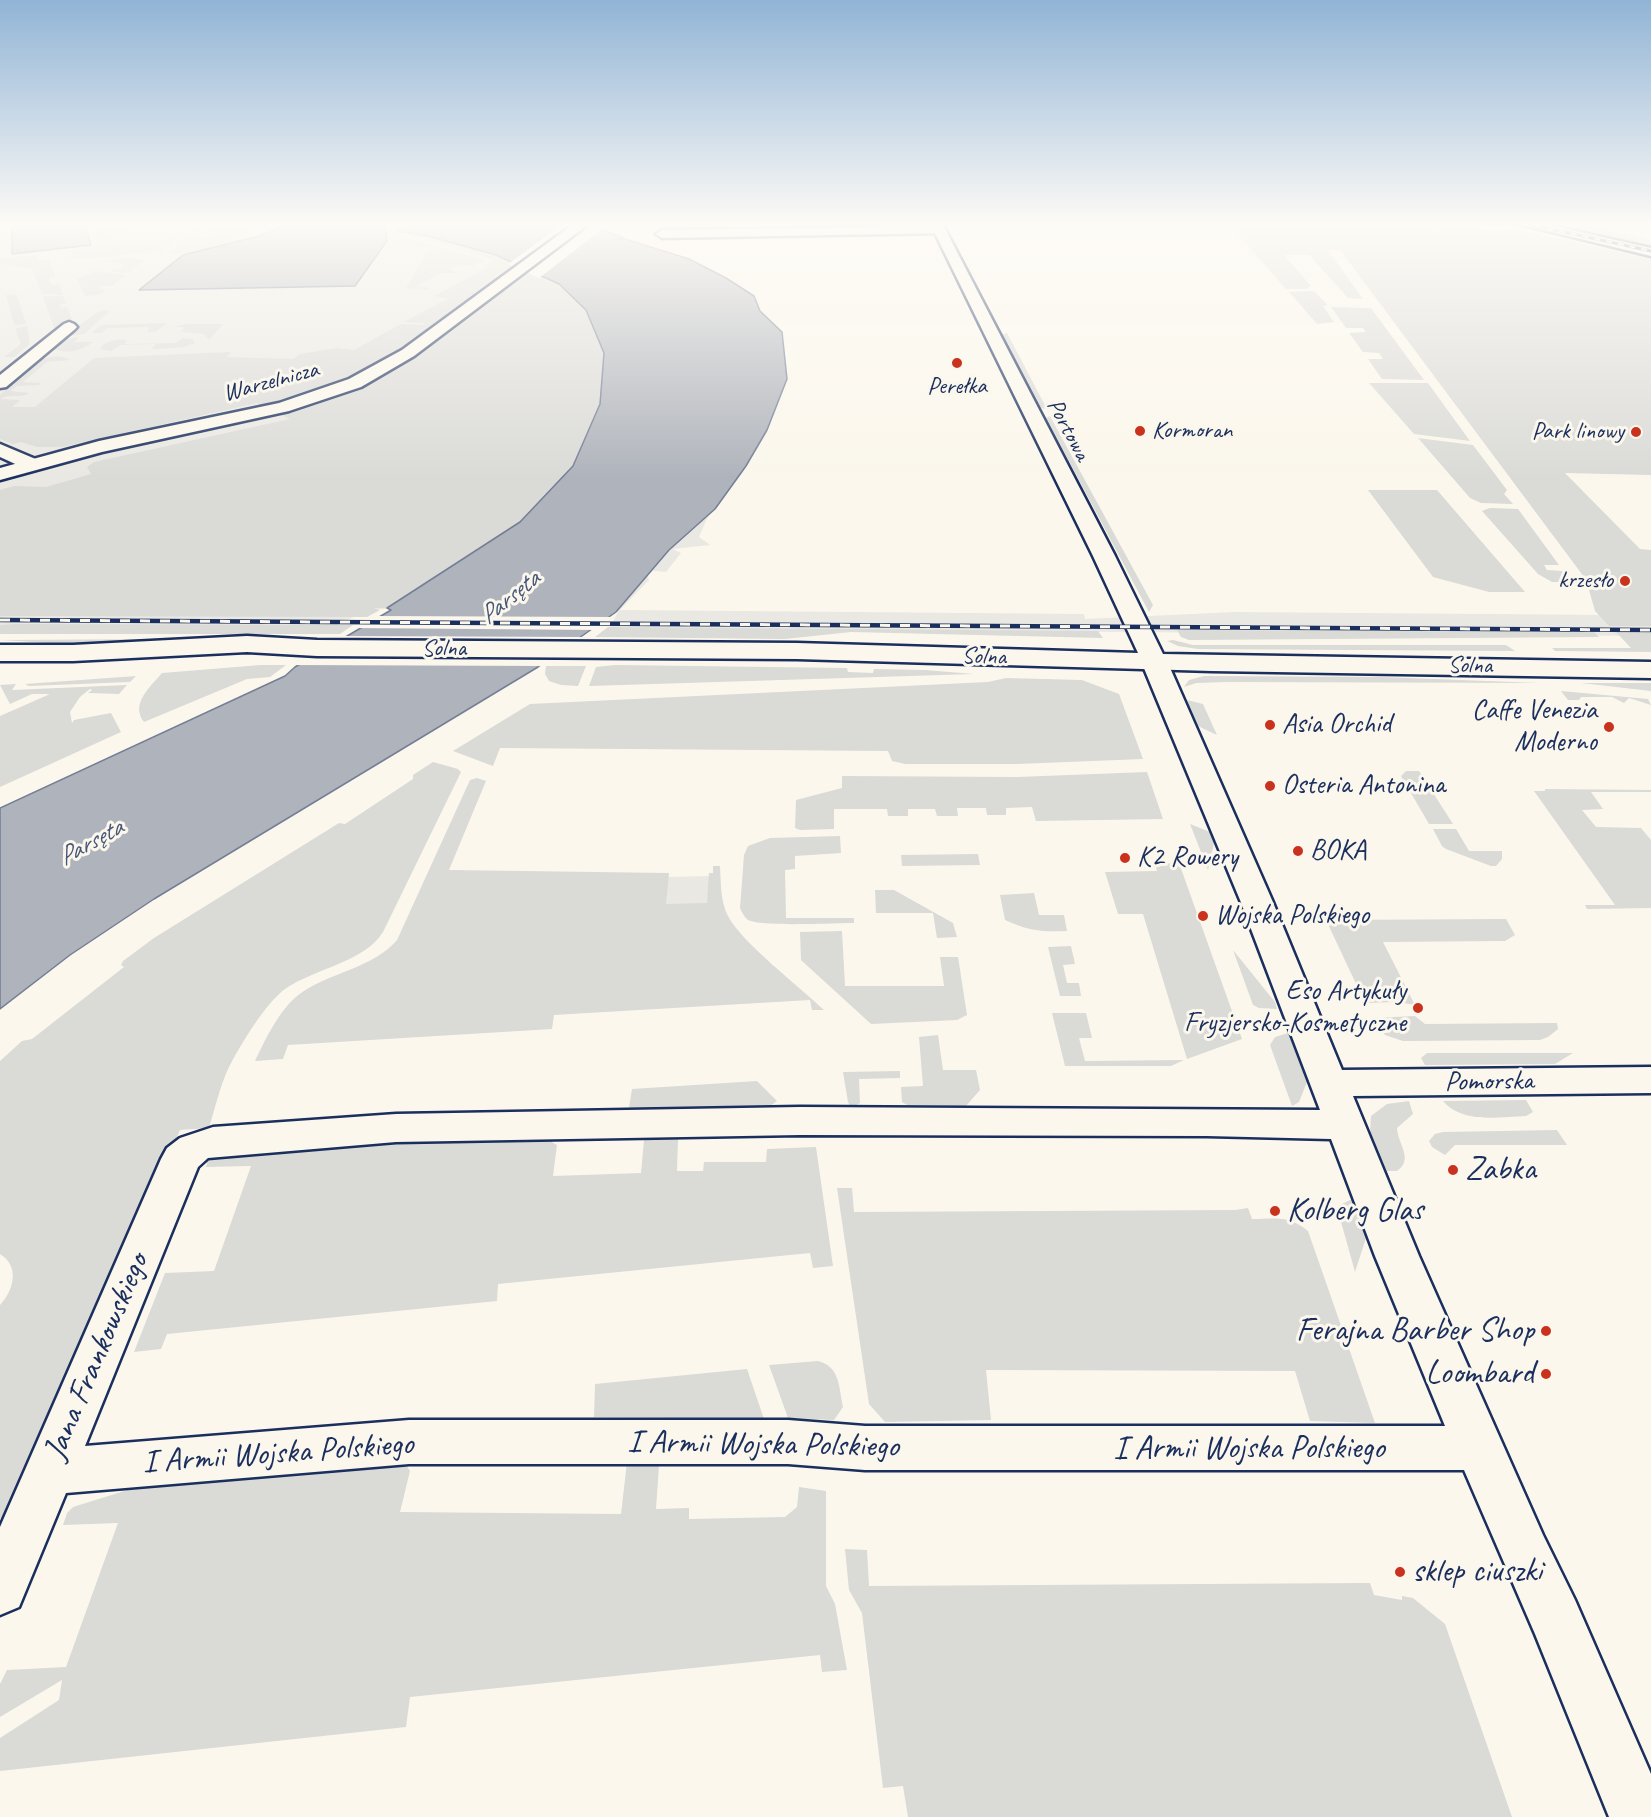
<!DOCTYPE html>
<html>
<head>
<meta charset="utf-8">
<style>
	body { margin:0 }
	canvas { display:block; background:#fbf7ec }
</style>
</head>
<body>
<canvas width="1651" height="1817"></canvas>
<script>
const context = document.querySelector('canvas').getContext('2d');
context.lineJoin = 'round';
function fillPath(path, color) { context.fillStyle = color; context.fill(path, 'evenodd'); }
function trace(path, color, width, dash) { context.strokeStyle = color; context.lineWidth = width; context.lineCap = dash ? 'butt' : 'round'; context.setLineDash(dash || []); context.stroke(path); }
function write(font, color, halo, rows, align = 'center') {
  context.font = font + ' Caveat,sans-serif'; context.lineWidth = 6; context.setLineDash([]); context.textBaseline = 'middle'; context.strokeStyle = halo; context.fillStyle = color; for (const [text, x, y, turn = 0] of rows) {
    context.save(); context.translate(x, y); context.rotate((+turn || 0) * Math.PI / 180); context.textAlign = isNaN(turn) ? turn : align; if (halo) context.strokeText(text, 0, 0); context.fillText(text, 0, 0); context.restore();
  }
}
const built = new Path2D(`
	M558,223L731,461L699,537L710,545L673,549L681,553L666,572L645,570L649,580L620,610L1084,614L1085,619L1235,612L1611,615L1651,617V636L732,629L605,637L619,610L370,609L327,630L0,629V224Z
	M634,223H917L918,225L658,230Z
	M716,876L713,907L660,908L664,877Z`);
const green = new Path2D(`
	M92,223H128L130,236L134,235L133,226L153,223L136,227L138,231L147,236L116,239L117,243L177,239L161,251L83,259L68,257H73L71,251L98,244Z
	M227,223H230L213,232L233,223H269C245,235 200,256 170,253C192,227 202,246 219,235L191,232L211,225L200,231L207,232Z
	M634,223L774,224V228L658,230Z
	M1228,223H1415L1493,231L1514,229L1651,259V475L1565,473L1640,549L1651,550V626H1609L1595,611L1589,590L1593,589L1340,250H1328L1363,299L1348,298L1309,255H1284L1311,286L1306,289H1286Z
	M1543,223C1580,223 1615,230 1651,240V246Z
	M398,231L427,236L496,255L559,284L586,310L604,353L600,404L573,466L520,522L387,608H373L380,610L367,617L0,616V490L14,486L46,487L91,474L87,467L94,462L290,419L257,403L62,447H37L21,442L13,444L0,439V395C17,378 43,346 70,360L47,362L23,382L41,383L39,385L17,386L10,391L29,393C20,399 9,393 1,399L20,400L12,407H35L94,358L229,352L231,353L226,357L293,359L300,354L337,348L354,350L401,324L423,325L424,323L404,322L448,299L434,296L487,268L485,266L493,261L489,258Z
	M403,237L481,259L484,261C473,269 461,263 449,269L459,273H441L417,286L430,288L426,290L406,288L427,252L440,249L430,246L398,247L406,245L398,242V238Z
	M37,255L39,260H49L55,276L50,277L49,281L53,285L59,284L63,295L42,294L32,269L0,264V259Z
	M130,258L144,260L129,273L111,272V271L124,268L122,267L124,264L105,261Z
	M96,271L126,275L112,286H100L99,288L105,291L97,295L85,296L77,279Z
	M1314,291L1328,305L1323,306L1334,322L1317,324L1289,292Z
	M13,294L17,295L26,324L14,325L6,295Z
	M43,296H63L66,303L60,304L61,308L67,307L72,319L61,328H54Z
	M1331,307L1371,308L1424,380L1382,379L1368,359H1383L1379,353L1363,352L1349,333L1366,332L1363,328H1346Z
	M105,310L110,311L84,334L63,337L98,312Z
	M167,323L155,332H147L150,327L107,328L101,333H92L101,325Z
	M187,324H223L209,340L204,334L182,332L184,327H172Z
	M27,326L30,344L14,357H4L21,344L15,328Z
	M1007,333L1047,409L1040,408L1002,335Z
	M79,337L74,342H93C82,351 65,355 52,348L60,340Z
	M184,338L192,339L195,343L184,347L155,349H152L156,344L121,345L111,351L100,349C104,340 118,339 127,340L124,344L175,343Z
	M1369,383H1428L1470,441L1414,434Z
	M1050,416L1153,605L1149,612L1046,418Z
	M1418,438L1473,445L1507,490L1504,494L1513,504L1481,503L1470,498Z
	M1368,490H1437L1525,592H1489L1433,577Z
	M1490,508L1518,509L1559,565H1544L1547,570L1562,571L1564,582H1552L1538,574L1482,511Z
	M0,625L16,624L353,625L340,634H0Z
	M608,627L1098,631L1103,638L851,632L785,639L595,637Z
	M1177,630L1594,632L1599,637L1189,640L1181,637Z
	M1616,632L1651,633V652L1555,651L1552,648H1631Z
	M173,639L171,642L101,646L0,640Z
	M1173,640L1193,645H1506L1515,651L1198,649L1178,646L1167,641Z
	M261,665H286L270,677L247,679L144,722C130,704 150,687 162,673Z
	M615,665L847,668L848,672L873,673L874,669L925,670L974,674L589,686L596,667Z
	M546,666H586L578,686L561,685L549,681L545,674Z
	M136,676L130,682L29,686L25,684Z
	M1204,676L1381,677L1540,683L1227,682L1196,683L1184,687L1189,680Z
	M1006,678L1082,680L1119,694L1143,759L1017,764H905L892,761L888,751L500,748L493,766L453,751L530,704L988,682Z
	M1581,683H1651V691Z
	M16,684L12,690L127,685L119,694L88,693L92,690L90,689L80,697L70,712L72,723L74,720L111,713L121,732L0,787V716L50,694H32L10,704L0,685Z
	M1561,691L1648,699L1651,705L1629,698L1624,703L1612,697H1581L1579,700H1568Z
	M1187,700L1203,704L1217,735L1198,726Z
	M433,762L458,769L461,772L383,932C365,962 313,969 285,989C265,1004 241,1044 229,1067C220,1086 215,1108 209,1128L180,1130L14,1510L0,1519V1305C14,1290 20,1266 0,1254V1061L22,1041L32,1039L124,967L121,965L123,961L154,938L339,823L345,824L413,779V775Z
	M1406,771H1419L1453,824H1429L1401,776Z
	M1147,772L1163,819L1036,821L1032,807L1006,808V815H987L986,808H957L958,816H937L935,809H908V816H888L887,809H834V829L800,830L795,828L796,800L842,788V776L1017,777Z
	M477,778L486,781L449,870L669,873L666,904L707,903L709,873H713V866H720C721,882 720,900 728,916C741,942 800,987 824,1010H812L810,1000L554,1015L552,1029L288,1045L283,1059L255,1061C266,1038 280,1008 301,993C331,972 373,968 397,940L470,780Z
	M1545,789L1651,790V792H1591L1603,809L1582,810L1596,827L1641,828L1651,840V908L1587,909L1585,905H1615L1534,791H1545Z
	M1190,824L1210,832L1214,843L1208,870Z
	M1433,829H1456L1469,851H1502V859L1496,866H1491L1446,849L1442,846Z
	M840,836L841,853L795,856V869L785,870L786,918H854V923C835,923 761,927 748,920C744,917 742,912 740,908L744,855L748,846L770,838Z
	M978,854L980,865L902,866L901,855Z
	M1179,863L1242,1039L1187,1059L1143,914H1118L1105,872L1157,871L1155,864Z
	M875,890H894L953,923L957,937L937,938L933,913H876Z
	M1034,893L1039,915H1064L1067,931C1041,932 1029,931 1005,920L1000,895Z
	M1506,919L1515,935L1505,941L1383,942L1415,1005L1397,1002L1365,1003L1326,920Z
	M842,931L845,986H944L940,957H958L967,1015L957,1020L871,1024L801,960L800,932Z
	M1071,946L1075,964L1063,965L1067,983H1079L1081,996H1060L1048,947Z
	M1233,950L1275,1002L1277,1009L1259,1008L1253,1005Z
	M1052,1013H1086L1092,1038H1079L1085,1061L1184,1060L1171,1066H1065Z
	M1415,1016L1425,1024L1557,1023L1558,1029L1548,1037L1540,1040L1403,1041L1385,1035L1372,1018Z
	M1288,1033L1307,1082L1299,1102L1292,1106L1270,1045L1275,1037Z
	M938,1035L943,1070H976L980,1090L966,1106L907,1105L902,1102L901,1087L923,1086L919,1037Z
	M1427,1053H1573L1555,1064L1425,1065L1421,1058Z
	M900,1071V1078L859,1079L860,1103L851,1108L848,1102L843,1072Z
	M757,1081L777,1101L766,1109L628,1114L632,1089Z
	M1526,1100L1533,1112L1526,1116C1499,1117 1463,1124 1443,1101Z
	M1409,1101L1413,1114L1397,1128C1398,1145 1414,1159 1397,1171H1387L1370,1134L1371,1116L1387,1104Z
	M1557,1130L1567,1145H1455L1445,1155L1432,1147L1429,1141L1435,1134L1443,1132Z
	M671,1136L678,1139L677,1171H703L704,1162H766L767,1149L816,1147L833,1266L813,1268L810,1253L498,1284L497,1301L167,1334L161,1349L134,1352L165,1273L214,1271L251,1166L206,1167L208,1160L215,1158L390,1144L548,1140L557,1145L553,1176L641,1173L644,1140Z
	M837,1188H852L854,1212L1235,1210L1248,1208L1252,1219C1276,1219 1288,1215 1308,1231L1375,1423L1310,1421L1295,1371L986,1370L991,1420L885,1422L869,1404Z
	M1352,1199L1367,1235L1355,1272L1338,1211L1340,1205Z
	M818,1361C840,1366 839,1388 843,1407L834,1420L788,1418L769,1365Z
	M747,1369L764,1419L594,1417L595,1384Z
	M654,1459L659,1465L656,1509L689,1508V1519L785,1517L797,1507L799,1487L826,1491V1586L835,1604L847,1670L822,1672L820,1655L410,1697L406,1727L0,1771V1738L59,1700L62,1680L0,1717V1684L7,1670L66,1667L118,1523L63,1525L67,1513L73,1507L150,1483L404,1462L410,1471L400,1512L621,1514L627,1462Z
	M845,1549L867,1550L869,1586L1370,1583L1374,1595L1402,1600V1596L1413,1598L1445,1624L1512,1817H908L903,1786L883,1788L862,1613L849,1590Z`);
const water = new Path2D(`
	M12,223H84L91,245L12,254Z
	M294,223H385L387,241L355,286L139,290L183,255L259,236Z
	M397,223H581L623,237L616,239H625L689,259L726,278L754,296L760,311L782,332L787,379L767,430L746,466L715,509L669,550L616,612L538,667L154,899L70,955L0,1009V808L285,676L295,667L391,610L387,608L520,522L573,466L600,404L604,353L586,310L559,284L496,255L428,236L398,231Z`);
const pier = new Path2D(`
	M564,223H590L604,228L539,278L508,264Z
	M376,616L614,617L597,630L355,628Z
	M342,636L586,637L544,666L292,665Z`);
const street = new Path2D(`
	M939,226L945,230L943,233L662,238L656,234L662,230Z
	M69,322L74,324L77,327L74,330L6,387L0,388V375L64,324Z
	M0,444L38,460L41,464L38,468H24L0,457Z
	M1154,653L1163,656L1167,661L1272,900L1342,1070L1651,1067V1093L1353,1096L1419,1256L1543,1535L1575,1600L1651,1774V1817H1609L1535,1634L1464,1470H865L788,1464H409L66,1493L19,1607L0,1615V1527L161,1159L167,1148L180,1138L213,1127L396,1114L800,1107L1320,1110L1240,900L1141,661L1145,656ZM800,1135L1207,1136L1331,1139L1375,1256L1445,1426H865L788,1420H409L85,1446L198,1167L208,1158L396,1142Z`);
const secondary = new Path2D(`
	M930,223H942L1115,556L1163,654L1651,662V678L1212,671L797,659L317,656L247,652L73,661H0V645H73L247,636L317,640L797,643L1138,653L1093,556Z
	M1515,223H1540L1651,248V256Z`);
const primary = new Path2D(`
	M575,223H590L414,356L361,387L289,411L102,452L0,480V468L99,441L279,403L349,379L402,350Z`);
const railFar1 = new Path2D(`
	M1524,223L1651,251`);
const rail = new Path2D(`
	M0,620L1651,630`);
const markers = [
	[957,363,6,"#c8321e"],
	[1140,431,6,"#c8321e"],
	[1636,432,6,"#c8321e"],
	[1625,581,6,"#c8321e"],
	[1270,725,6,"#c8321e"],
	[1609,727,6,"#c8321e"],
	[1270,786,6,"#c8321e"],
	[1298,851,6,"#c8321e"],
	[1125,858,6,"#c8321e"],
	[1203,916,6,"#c8321e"],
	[1418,1008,6,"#c8321e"],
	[1453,1170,6,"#c8321e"],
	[1275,1211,6,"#c8321e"],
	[1546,1331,6,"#c8321e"],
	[1546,1374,6,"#c8321e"],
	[1400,1572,6,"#c8321e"]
];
const farStreetnames = [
	["Warzelnicza",271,382,-15],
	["Portowa",1068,430,62],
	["Solna",444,649],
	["Solna",984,657,2],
	["Solna",1470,666,1]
];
const farPoinames = [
	["Perełka",957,387,"center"],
	["Kormoran",1152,431,"left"],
	["Park linowy",1624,432],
	["krzesło",1613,581]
];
const farWaternames = [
	["Parsęta",510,598,-39],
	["Parsęta",91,843,-29]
];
const poiNames = [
	["Caffe Venezia",1597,711,"right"],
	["Moderno",1597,743,"right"],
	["Asia Orchid",1282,725],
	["Osteria Antonina",1282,786],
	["BOKA",1310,851],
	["K2 Rowery",1137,858],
	["Wojska Polskiego",1215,916],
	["Eso Artykuły",1406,992,"right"],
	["Fryzjersko-Kosmetyczne",1406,1024,"right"]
];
const streetNames = [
	["Pomorska",1489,1082,-1]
];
const nearPoinames = [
	["Zabka",1465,1170],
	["Kolberg Glas",1287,1211],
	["Ferajna Barber Shop",1534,1331,"right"],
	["Loombard",1534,1374,"right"],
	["sklep ciuszki",1412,1572]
];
const nearStreetnames = [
	["Jana Frankowskiego",97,1357,-67],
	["I Armii Wojska Polskiego",763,1445,1],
	["I Armii Wojska Polskiego",1249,1449],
	["I Armii Wojska Polskiego",278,1454,-4]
];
fillPath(built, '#eae8e2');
fillPath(green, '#dadad7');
fillPath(water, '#afb3bb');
trace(water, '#747e96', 1.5);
fillPath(pier, '#fbf7ec');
trace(street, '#1b2f5e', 5);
trace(secondary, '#1b2f5e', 5);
trace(primary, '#1b2f5e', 5);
fillPath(street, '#fbf7ec');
fillPath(secondary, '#fbf7ec');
fillPath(primary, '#fbf7ec');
trace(railFar1, '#1b2f5e', 3);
trace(rail, '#1b2f5e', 4.5);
trace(railFar1, '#fbf7ec', 2, [6]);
trace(rail, '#fbf7ec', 3, [10]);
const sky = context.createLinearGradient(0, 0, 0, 478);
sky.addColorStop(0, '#91b4d6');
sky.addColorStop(0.47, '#fdfbf6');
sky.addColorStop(1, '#fdfbf600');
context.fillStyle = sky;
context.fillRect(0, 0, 1651, 478);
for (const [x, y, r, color] of markers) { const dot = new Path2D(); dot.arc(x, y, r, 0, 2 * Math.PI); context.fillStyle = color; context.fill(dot); trace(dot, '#fbf7ec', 2); }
write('24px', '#1b2f5e', '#fbf7ec', farStreetnames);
write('24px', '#1b2f5e', '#fbf7ec', farPoinames, 'right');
write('italic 26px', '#47577a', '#fbf7ec', farWaternames);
write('28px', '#1b2f5e', '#fbf7ec', poiNames, 'left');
write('28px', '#1b2f5e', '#fbf7ec', streetNames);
write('33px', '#1b2f5e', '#fbf7ec', nearPoinames, 'left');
write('33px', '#1b2f5e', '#fbf7ec', nearStreetnames);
</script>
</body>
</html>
